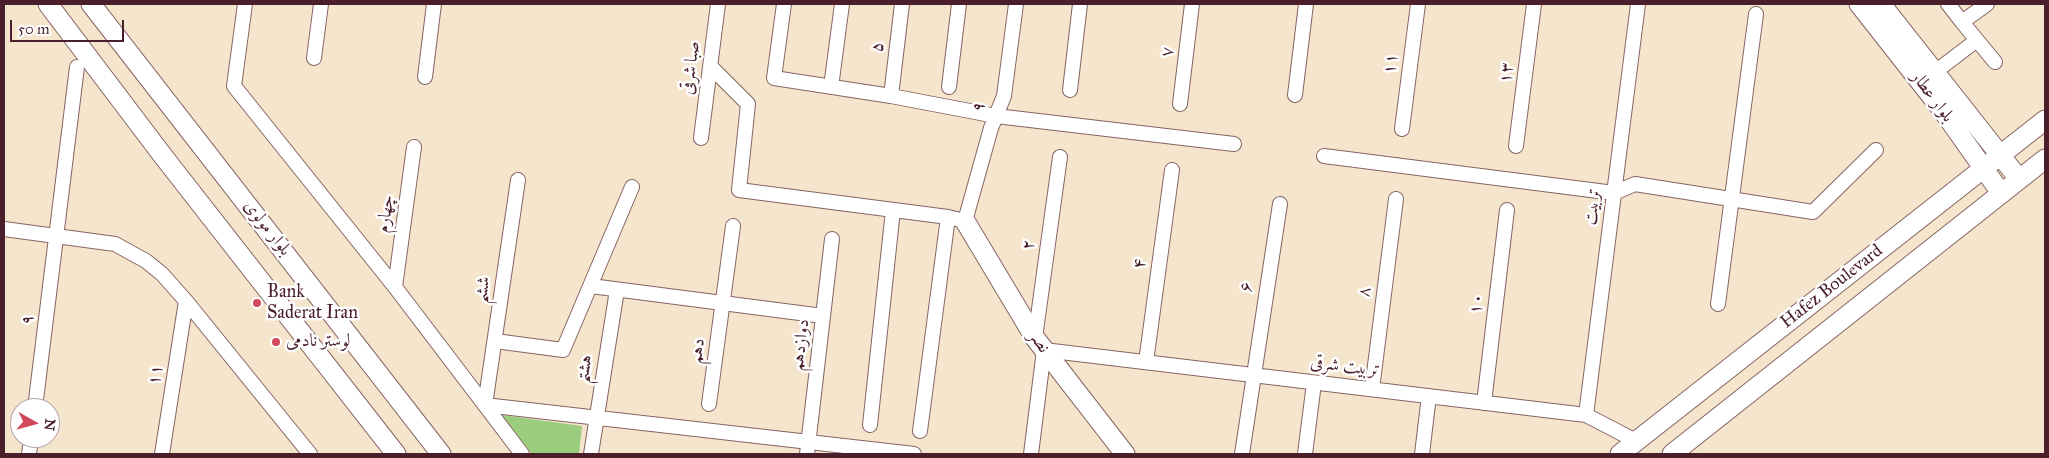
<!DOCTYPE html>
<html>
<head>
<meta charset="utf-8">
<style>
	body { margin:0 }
	#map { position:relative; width:2049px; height:458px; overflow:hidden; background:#f5e5cc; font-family:"IM FELL Great Primer",serif }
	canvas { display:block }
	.frame { position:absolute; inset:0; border:5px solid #4a1f2b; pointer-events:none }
	.north { position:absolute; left:10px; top:398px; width:50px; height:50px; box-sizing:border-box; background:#fff; border:1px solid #b7a5aa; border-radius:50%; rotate:97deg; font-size:14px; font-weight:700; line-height:20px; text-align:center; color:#4a1f2b }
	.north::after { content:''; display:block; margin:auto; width:18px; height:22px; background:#d1495b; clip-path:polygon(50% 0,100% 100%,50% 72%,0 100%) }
	.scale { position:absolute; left:10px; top:20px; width:114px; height:22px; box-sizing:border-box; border:2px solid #4a1f2b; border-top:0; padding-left:6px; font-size:15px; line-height:18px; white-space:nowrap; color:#4a1f2b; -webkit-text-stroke:4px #fff; paint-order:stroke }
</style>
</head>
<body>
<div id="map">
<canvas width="2049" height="458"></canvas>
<div class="frame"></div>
<div class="north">N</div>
<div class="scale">50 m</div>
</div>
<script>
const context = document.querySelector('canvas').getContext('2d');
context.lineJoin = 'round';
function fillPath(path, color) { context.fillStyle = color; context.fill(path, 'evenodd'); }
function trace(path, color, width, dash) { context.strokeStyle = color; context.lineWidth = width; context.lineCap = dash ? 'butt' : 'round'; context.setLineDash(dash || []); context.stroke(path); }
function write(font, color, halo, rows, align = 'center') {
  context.font = font + ' "IM FELL Great Primer",Amiri,serif'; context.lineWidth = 5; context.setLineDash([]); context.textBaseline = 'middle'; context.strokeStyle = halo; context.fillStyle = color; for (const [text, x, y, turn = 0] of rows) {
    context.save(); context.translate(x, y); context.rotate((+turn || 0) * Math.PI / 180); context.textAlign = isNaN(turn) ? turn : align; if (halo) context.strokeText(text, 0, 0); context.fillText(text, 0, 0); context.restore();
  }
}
const green = new Path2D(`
	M502,415L582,426L579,454H532Z`);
const street = new Path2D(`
	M245,4L234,86L395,287L522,454
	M784,4L774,78L891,96L996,116L1234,144
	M1948,4L1962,22L1987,4
	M1962,22L1995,62
	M314,58L321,4
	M710,66L748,104L739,190L948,217L965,221L991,128L1004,96L1016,4
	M1935,72L1977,40
	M425,77L434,4
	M831,87L842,4
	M949,87L959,4
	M1070,90L1080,4
	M1295,95L1306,4
	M891,96L902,4
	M1180,104L1192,4
	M1402,129L1418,4
	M701,138L718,4
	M1516,146L1534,4
	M1324,156L1614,193L1635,184L1813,212L1876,150
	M518,180L485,405L914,454
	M4,229L115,244L146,261L162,274L186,301L310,454
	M591,286L823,316
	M395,287L414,147
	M1718,304L1756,14
	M1035,338L1060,157
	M495,341L563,350L632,187
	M1146,362L1172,170
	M1372,389L1396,199
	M1484,403L1507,210
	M709,404L733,226
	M35,408L77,67
	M1586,415L1638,4
	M870,425L893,210
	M920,431L948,217
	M29,454L31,438
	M162,454L186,301
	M591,454L617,290
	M807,454L832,239
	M1031,454L1044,350L1586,415L1636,441
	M1242,454L1280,204
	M1305,454L1314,383
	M1422,454L1429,396`);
const secondary = new Path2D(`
	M48,4L163,156L396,454
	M91,4L441,454
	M1859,4L1943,111L2001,193
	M1881,4L2019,179
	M965,221L1035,338L1125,454
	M1620,454L2045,120
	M1672,454L2045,159`);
const markers = [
	[257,303,5,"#d1495b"],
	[276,342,5,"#d1495b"]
];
const streetNames = [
	["۵",878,47,-83],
	["۷",1168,52,-83],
	["۱۱",1391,64,-83],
	["صبا شرقی",691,68,-83],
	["۱۳",1507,73,-83],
	["بلوار عطار",1932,97,53],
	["۹",979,107,-69],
	["تربیت",1593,207,-83],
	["چهارم",386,214,-82],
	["بلوار مولوی",267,228,52],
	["۲",1029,245,-82],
	["۴",1140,264,-82],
	["۶",1247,287,-81],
	["Hafez Boulevard",1832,287,-38],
	["ششم",483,290,-82],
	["۸",1365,292,-83],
	["۱۰",1477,304,-83],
	["۹",28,320,-82],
	["نصر",1039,342,55],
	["دوازدهم",801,345,-83],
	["دهم",698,351,-82],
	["تربیت شرقی",1345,367,7],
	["هشتم",585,369,-81],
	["۱۱",156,375,-81]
];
const poiNames = [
	["Bank",267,293],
	["Saderat Iran",267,314],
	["لوستر نادمی",286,342]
];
fillPath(green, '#9acd7e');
trace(street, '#866463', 16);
trace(secondary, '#866463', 21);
trace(street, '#fff', 14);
trace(secondary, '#fff', 19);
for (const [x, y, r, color] of markers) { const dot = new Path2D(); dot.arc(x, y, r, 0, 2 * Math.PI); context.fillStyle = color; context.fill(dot); trace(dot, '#fff', 2); }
write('18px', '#4a1f2b', '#fff', streetNames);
write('18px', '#4a1f2b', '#fff', poiNames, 'left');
</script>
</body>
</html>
